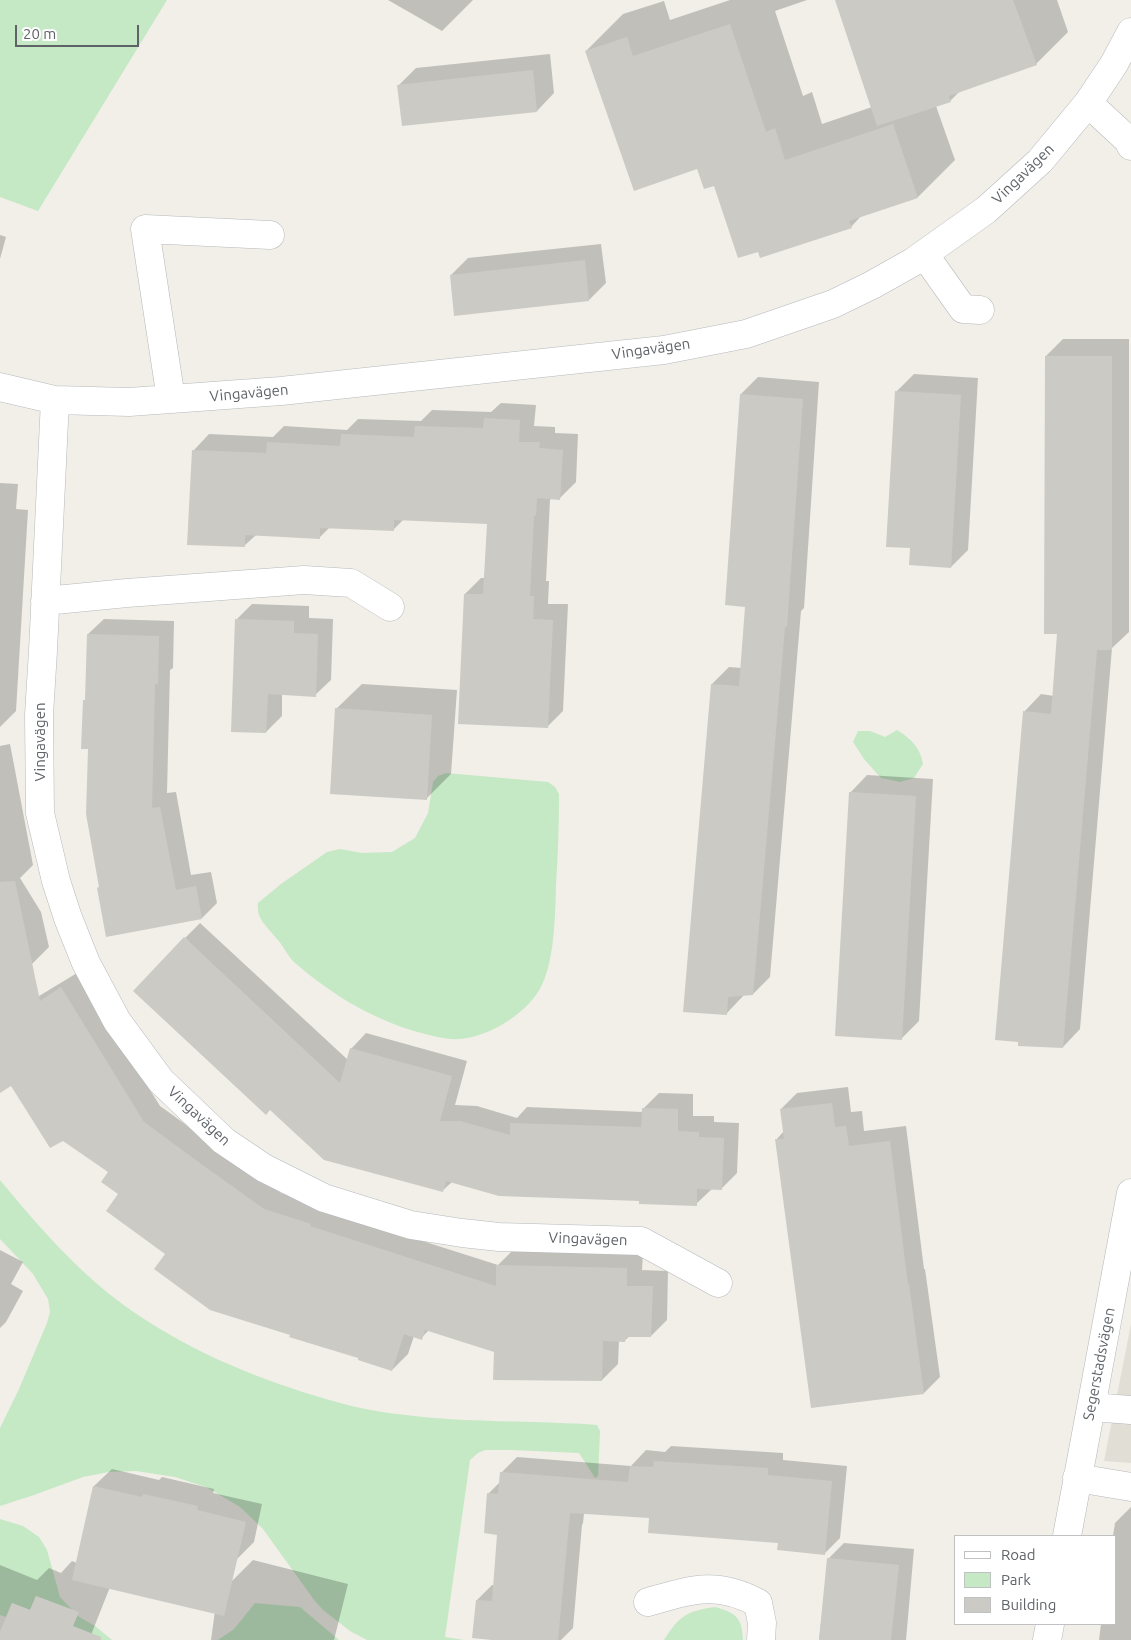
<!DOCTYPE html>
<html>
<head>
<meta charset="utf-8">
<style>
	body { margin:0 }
	#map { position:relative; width:1131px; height:1640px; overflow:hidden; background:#f1efe8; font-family:Ubuntu,sans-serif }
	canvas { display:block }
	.legend { position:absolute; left:954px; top:1535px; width:162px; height:90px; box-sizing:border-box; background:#fff; border:1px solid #bfc1c3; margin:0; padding:6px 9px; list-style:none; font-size:15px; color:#5f6368 }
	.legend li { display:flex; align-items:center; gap:10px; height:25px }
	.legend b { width:25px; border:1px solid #bfc1c3 }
	.scale { position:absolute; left:15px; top:25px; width:124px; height:22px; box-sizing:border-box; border:2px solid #5f6368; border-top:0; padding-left:6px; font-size:15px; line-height:18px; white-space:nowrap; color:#5f6368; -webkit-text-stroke:4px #fff; paint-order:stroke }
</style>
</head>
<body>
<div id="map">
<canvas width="1131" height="1640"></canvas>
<ul class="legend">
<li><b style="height:6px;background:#fff"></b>Road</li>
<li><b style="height:14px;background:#c5e8c5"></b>Park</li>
<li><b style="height:14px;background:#cccac5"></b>Building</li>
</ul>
<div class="scale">20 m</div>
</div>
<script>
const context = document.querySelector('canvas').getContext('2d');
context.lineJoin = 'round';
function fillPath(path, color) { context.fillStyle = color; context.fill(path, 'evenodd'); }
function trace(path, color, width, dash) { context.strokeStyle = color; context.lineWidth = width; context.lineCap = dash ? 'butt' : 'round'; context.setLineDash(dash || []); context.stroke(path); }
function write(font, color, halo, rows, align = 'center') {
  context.font = font + ' Ubuntu,sans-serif'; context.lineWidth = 5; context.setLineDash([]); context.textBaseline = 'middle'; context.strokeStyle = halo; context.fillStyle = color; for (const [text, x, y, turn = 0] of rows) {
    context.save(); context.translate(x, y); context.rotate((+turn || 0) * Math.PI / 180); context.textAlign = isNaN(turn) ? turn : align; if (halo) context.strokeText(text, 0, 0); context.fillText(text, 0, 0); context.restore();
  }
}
const education = new Path2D(`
	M1131,1324V1463L1104,1461Z`);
const green = new Path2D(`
	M0,0H167L38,211L0,197Z
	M897,730C911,739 920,747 923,764L914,778L900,782L881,778L864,759L853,742L858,731H870L885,737Z
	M446,773L548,782L555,787L559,794C559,824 558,855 556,885C555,916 555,970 536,995C519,1018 487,1037 459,1039C449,1040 438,1037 429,1035C378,1023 333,996 294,962C287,955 283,945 276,938C267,926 256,919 258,903L281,884L327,852L340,849L362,853L392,852L415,838L428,813L433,782L438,776Z
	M0,1180C38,1226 77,1271 125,1306C182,1347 249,1376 316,1396C342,1404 369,1411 397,1414C442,1420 487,1421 533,1422C554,1423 576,1423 597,1425L600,1431L598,1476L595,1478L579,1453L512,1450H485L478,1453L470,1460L445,1637L464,1640H367L350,1631L323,1610L314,1600L263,1529L240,1507L206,1487L175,1477L136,1471L109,1472L83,1477L34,1495L0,1506V1428L19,1389L47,1323L50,1312L48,1299L33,1274L0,1239Z
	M0,1519L23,1526L39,1537L47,1550L60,1597L78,1616L95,1626L112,1640H68L36,1596L30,1610L12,1603L6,1617L0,1615Z
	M255,1603L300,1607L339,1640H218L234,1629Z
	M715,1607C736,1613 742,1617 743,1640H664C679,1616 687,1611 715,1607Z`);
const shadow = new Path2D(`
	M388,0H473L442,31Z
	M730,0H807L775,11L803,96L812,92L822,124L872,107L840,0H1057L1068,32L1036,64L961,90L950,101L936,106L955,160L918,197L862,215L851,227L714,184L586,51L623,14L664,1L670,20Z
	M550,54L554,93L537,111L399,85L416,68Z
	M0,235L6,237L0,259Z
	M601,244L606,283L589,300L451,275L468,258Z
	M1063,339H1129V632L1112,648L1080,1029L1063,1047L1024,712L1041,694L1054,696L1059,633L1046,356Z
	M914,374L978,378L968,550L951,567L911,547L896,392Z
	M758,377L819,382L804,608L801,611L770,977L753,994L744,995L727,1013L712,684L729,667L742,668L747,605L741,394Z
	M501,403L536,405L534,426L555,427V433L578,434L576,482L560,498H552L550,500L546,581H549L548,604H568L563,711L547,727L465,594L481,578H485L488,523L404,519L393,530L330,527L319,538L256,535L244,546L194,450L209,434L273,437L284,426L347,430L358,419L421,421L432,410L491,412Z
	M0,483L18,484L16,509L28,510L16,711L0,727Z
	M252,604L309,606V618L333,619L331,680L315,695L282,694V716L266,732L236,620Z
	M104,619L174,621L173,668L170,670L167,793L176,792L191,875L211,872L217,903L202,918L98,888L100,886L90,735L84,701L86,698L88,634Z
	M362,684L457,690L451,774L426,799L336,709Z
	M10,744L33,865L20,878L41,912L49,947L32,964L0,970V746Z
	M867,775L933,779L919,1021L902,1038L850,793Z
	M200,923L348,1060L351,1049L366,1033L467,1061L455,1105L477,1106L517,1118L527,1107L643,1112V1109L659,1093L693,1094V1116H714V1122L739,1123L737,1173L722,1188H713L696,1204L452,1182L442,1191L185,938Z
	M77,973L160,1106L281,1193L326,1208L325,1210L498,1265L513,1250L643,1253L642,1270L668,1271L667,1320L651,1336H630L625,1340H619L618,1364L602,1380L495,1351L429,1330L421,1338L414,1336L408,1354L392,1370L360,1357L167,1254L120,1194L109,1172L12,1084L0,1091V1046L16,1010Z
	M848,1087L851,1112L862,1111L864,1131L906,1126L924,1269H925L940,1377L924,1393L776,1140L784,1131L781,1109L797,1093Z
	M0,1250L23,1262L11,1284L23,1291L6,1322L0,1328Z
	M671,1446L783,1453V1460L847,1466L840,1538L825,1553L779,1541L650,1517L584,1513L583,1523L582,1525L573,1628L561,1640H508L477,1600L492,1585H494L498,1534L488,1494L501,1481V1473L517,1457L631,1466L646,1450L665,1452Z
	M112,1469L159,1480L162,1477L214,1489L213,1493L262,1504L254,1542L237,1559L110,1587L89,1640H0V1565L37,1580L49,1568L61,1573L72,1561L77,1563L94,1486Z
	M1131,1507V1640H1099L1101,1624H1115V1536H1113L1115,1523Z
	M844,1543L914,1549L906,1640H819L828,1559Z
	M253,1560L348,1584L334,1640H211L217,1596Z`);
const building = new Path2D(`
	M835,0H1013L1037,65L949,96L951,102L877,126Z
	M730,24L766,132L775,128L785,160L893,124L918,198L849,221L852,228L760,258L758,252L738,258L714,186L704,189L697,169L634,191L585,51L627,37L633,56Z
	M533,70L537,112L402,126L397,85Z
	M585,260L589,301L454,316L450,275Z
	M1045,356H1112V650H1097L1063,1048L1018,1046V1042L995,1040L1023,711L1051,714L1057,634H1044Z
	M895,391L961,395L951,568L909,565L910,548L886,547Z
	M740,394L803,399L787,627H785L753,995L728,997L727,1015L683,1012L711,684L739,686L745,607L725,605Z
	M484,418L520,420L519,442H540L539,448L563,450L560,500L537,498L536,516L534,515L530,596H534L533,619L553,620L548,728L458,724L464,594H483L487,524L394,520V531L320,528V539L245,535V547L187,545L192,450L266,453L267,442L340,446L341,434L414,437L415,426L483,428Z
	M235,619L294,621V633L318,634L316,697L268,694L266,733L231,732Z
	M87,634L159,636L158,684H155L152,808L160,807L176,890L196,886L202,919L106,937L97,888L99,887L86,814L88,749H81L83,700H85Z
	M335,708L432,715L427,800L330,794Z
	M849,792L916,796L902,1040L835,1036Z
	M15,881L40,1001L61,987L144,1122L204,1166L264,1209L311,1224L310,1226L496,1286V1265L627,1268V1286H653L651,1337H626L625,1342L603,1341L602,1381L493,1380L494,1352L425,1330L422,1340L404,1334L392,1371L358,1360V1358L289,1337L290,1335L210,1310L154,1269L165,1254L106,1211L118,1194L101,1182L108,1172L63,1141L50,1148L11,1086L0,1093V882Z
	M184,937L340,1083L350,1048L452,1076L440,1121H460L510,1135V1123L641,1127L642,1108L678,1109V1131L699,1132V1137L724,1138L722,1190L697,1189V1206L639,1204V1201L499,1196L446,1181L443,1192L324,1160L270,1110L266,1115L133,991Z
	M832,1103L835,1127L846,1126L849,1146L890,1141L908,1285L909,1284L924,1394L811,1408L775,1139H784L780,1109Z
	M654,1461L768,1468V1475L832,1481L825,1555L777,1550L778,1543L648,1533L649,1518L570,1513L558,1640H492L472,1638L476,1600L492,1601L497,1535L484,1533L487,1493L498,1494L500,1472L628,1482L630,1466L653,1467Z
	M93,1486L142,1497L143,1494L198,1506L197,1510L246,1522L224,1616L72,1580Z
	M827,1558L899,1565L891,1640H819Z
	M36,1596L79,1612L73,1626L101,1637V1640H0V1632L12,1603L30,1610Z`);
const minor = new Path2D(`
	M1088,103L1128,140L1131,146
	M924,254L963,309L980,310
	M0,387L55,400L129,402L171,399L281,391L664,350L746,334L833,304L872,285L913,262L986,210L1040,161L1088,103L1114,64L1131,32
	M171,399L145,229L270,235
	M55,400L43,651L39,715L40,813L56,881L68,918L86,963L117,1021L161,1081L224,1141L264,1168L324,1198L411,1225L462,1233L499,1237L641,1241L718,1283
	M45,601L127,593L304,580L351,583L390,607
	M1091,1407L1131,1410
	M1077,1478L1131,1487
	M1067,1536L1131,1193
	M648,1602C691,1590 716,1580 758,1603L762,1623L761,1640
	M1047,1640L1050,1624`);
const streetNames = [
	["Vingavägen",1023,174,-44],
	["Vingavägen",651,349,-8],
	["Vingavägen",249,393,-5],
	["Vingavägen",40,742,-90],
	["Vingavägen",199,1116,43],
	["Vingavägen",588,1239,2],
	["Segerstadsvägen",1099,1364,-79]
];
fillPath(education, '#e1ded6');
fillPath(green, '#c5e8c5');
fillPath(shadow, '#0003');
fillPath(building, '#cccac5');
trace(minor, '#b5b8bc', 29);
trace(minor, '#fff', 28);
write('15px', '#5f6368', '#fff', streetNames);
</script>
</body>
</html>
